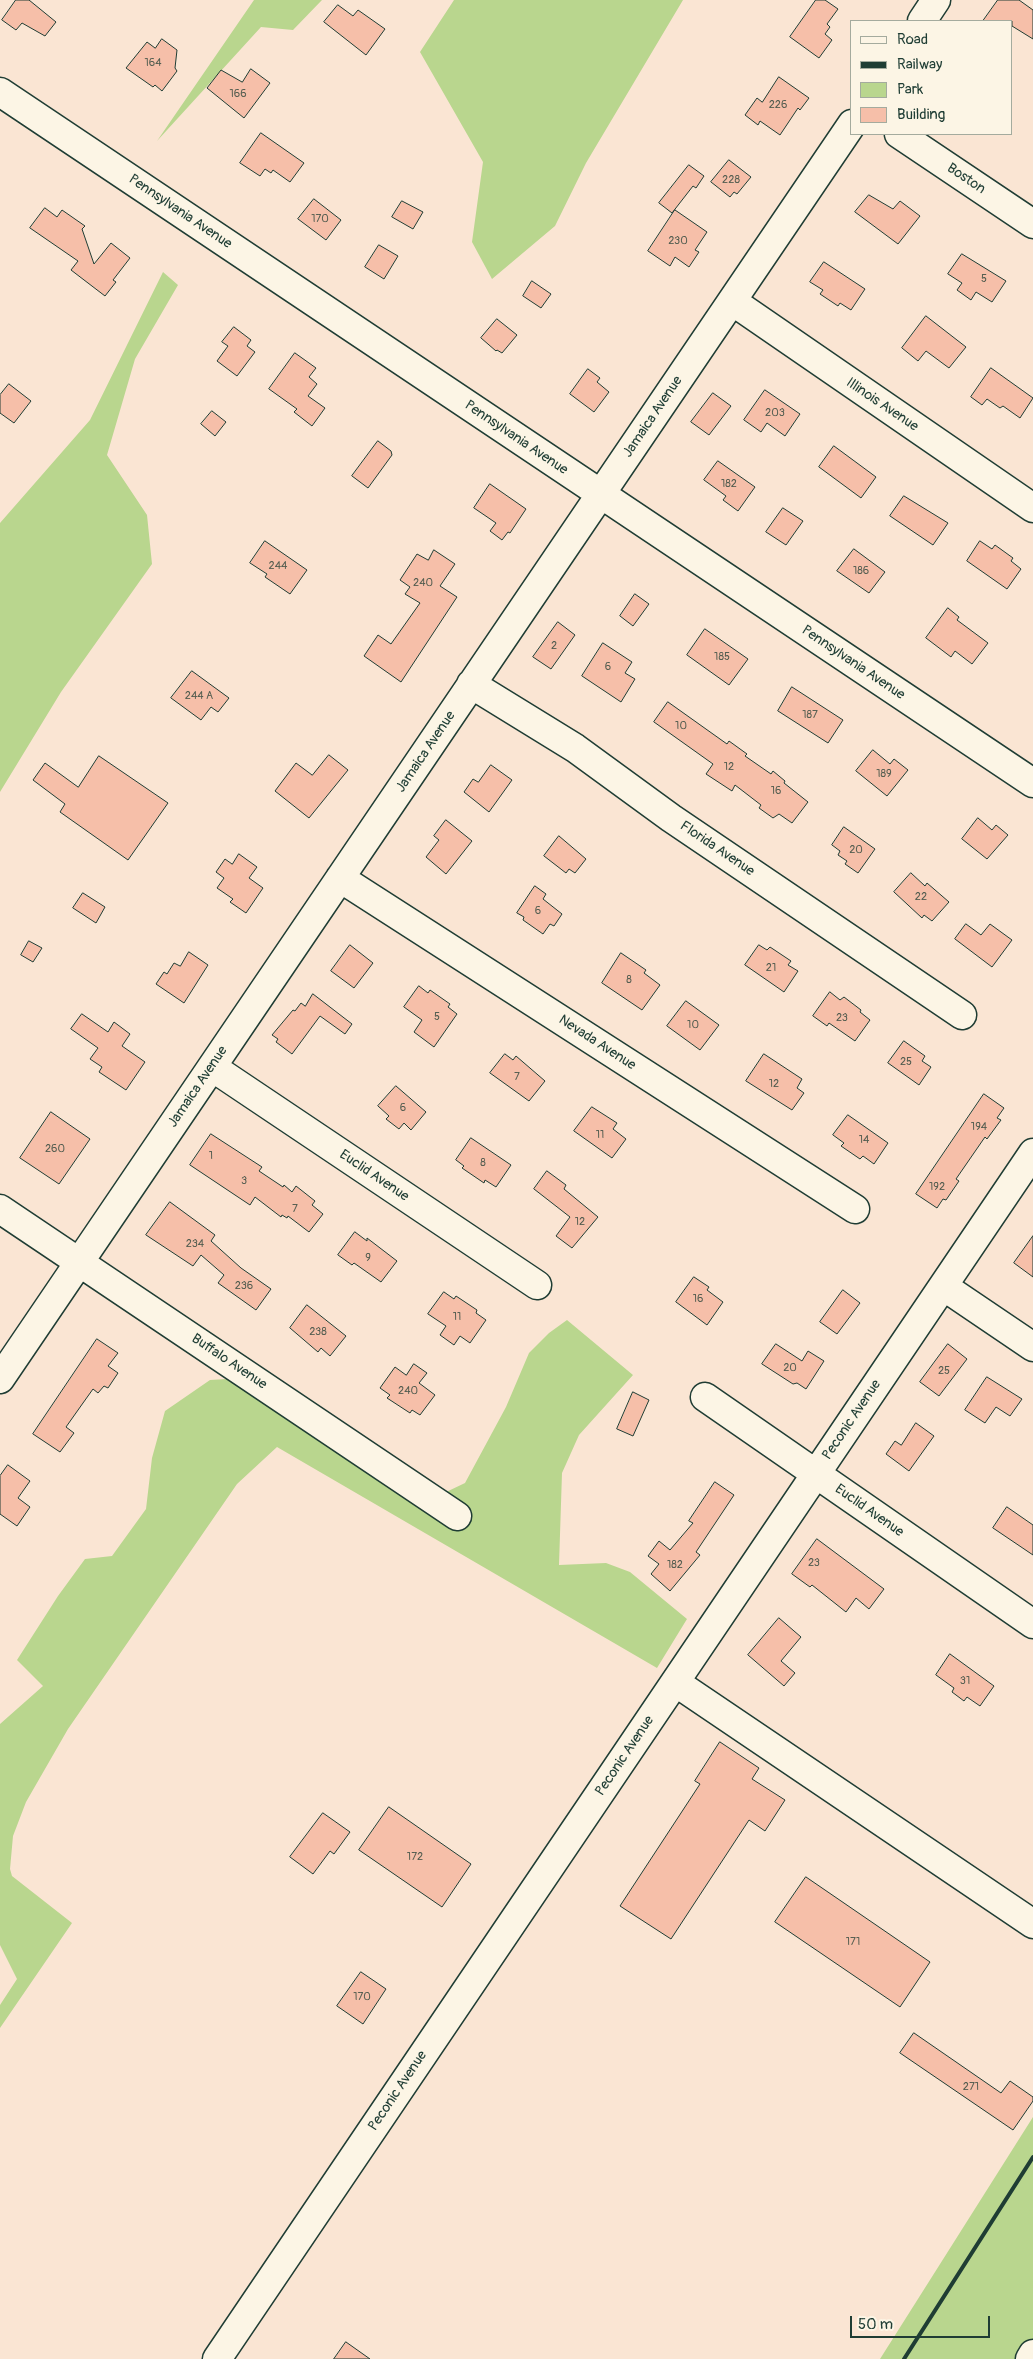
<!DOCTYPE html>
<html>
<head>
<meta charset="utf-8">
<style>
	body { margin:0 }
	#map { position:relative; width:1033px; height:2359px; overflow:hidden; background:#fae5d3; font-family:Pangolin,sans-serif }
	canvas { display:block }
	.legend { position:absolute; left:850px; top:20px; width:162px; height:115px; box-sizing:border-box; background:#fcf5e5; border:1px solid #a4ab9e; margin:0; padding:6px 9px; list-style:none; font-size:15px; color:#1f3d34 }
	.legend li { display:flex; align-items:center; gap:10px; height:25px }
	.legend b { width:25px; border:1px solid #a4ab9e }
	.scale { position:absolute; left:850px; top:2316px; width:140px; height:22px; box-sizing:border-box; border:2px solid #1f3d34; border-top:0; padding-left:6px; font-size:15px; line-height:18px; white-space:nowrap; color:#1f3d34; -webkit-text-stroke:4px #fcf5e5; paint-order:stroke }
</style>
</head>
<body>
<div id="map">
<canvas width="1033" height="2359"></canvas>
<ul class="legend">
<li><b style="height:6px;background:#fcf5e5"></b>Road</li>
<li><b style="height:6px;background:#1f3d34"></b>Railway</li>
<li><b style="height:14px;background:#b9d68e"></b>Park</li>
<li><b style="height:14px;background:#f6bfa9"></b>Building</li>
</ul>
<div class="scale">50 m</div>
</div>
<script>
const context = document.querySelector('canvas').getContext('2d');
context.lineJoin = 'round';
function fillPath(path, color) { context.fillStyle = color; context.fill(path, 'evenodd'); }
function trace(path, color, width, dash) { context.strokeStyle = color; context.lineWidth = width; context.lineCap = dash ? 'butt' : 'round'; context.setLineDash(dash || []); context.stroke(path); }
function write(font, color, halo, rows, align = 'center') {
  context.font = font + ' Pangolin,sans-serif'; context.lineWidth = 4.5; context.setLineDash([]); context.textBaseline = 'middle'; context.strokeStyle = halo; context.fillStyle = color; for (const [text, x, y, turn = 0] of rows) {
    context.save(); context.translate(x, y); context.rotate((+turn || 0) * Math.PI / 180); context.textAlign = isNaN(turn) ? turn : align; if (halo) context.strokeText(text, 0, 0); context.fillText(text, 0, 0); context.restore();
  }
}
const green = new Path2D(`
	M254,0H322L293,30L261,27L157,141Z
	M454,0H683L586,163L555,226L492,279L472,242L483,162L420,52Z
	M163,272L178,285L135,359L107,455L147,515L152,564L61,692L0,792V523L90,420Z
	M567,1320L633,1375L579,1435L562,1473L559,1565L606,1563L630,1572L687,1619L657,1668L277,1447L237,1484L68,1729L26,1802L13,1836L10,1869L12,1876L72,1923L0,2028V2005L17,1979L0,1945V1724L43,1686L17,1660L58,1596L85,1559L112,1556L146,1509L152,1458L165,1411L210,1380L227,1379L421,1504L465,1483L506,1407L529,1353L549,1333Z
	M1033,2117V2354L1030,2359H880Z`);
const building = new Path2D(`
	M16,0H29L56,22L45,36L22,23L16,30L2,20Z
	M816,0H825L838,9L827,24L830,27L825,34L832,40L819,58L790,37Z
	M998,0H1019L1033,10V39L1012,26V21H983Z
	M338,5L353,16L358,10L385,29L366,55L324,22Z
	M162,39L177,50L175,68L177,71L162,91L155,85L153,87L126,68L147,42L155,48Z
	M251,69L270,83L244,118L207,88L221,70L242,82Z
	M779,77L809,98L800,110L798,108L780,135L760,121L758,125L745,115L757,98L762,102Z
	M261,133L304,163L290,182L273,170L271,173L265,169L260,176L240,163Z
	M729,160L751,177L737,194L734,192L730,197L711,182Z
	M689,165L704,176L696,188L693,186L672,213L659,203Z
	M869,195L893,209L900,201L920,216L898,244L855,212Z
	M314,199L341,220L326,240L298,219Z
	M402,201L423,212L413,229L392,217Z
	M45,208L57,217L62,210L85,226L82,229L94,264L111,243L130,258L113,280L116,282L105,296L71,270L78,261L30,228Z
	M675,210L707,232L695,250L699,252L689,267L675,257L670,266L648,251Z
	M379,245L398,256L384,279L365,267Z
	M962,254L1006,281L992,302L976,292L971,300L957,290L962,283L948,274Z
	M824,262L865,289L851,310L840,303L838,306L820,294L823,290L810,282Z
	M532,281L551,294L541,308L523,296Z
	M926,316L966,347L949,368L926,351L918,361L902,348Z
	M497,319L517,335L502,353L497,350L496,351L481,338Z
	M234,327L251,340L247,346L255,352L237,376L217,361L228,346L222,342Z
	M295,353L316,368L309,377L317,384L308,396L325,408L312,426L294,412L297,409L269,389Z
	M991,368L1033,398L1020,418L1003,406L1000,408L987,399L982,405L971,397Z
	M588,369L600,378L597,382L609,392L594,412L570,394Z
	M9,384L31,401L14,423L0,413V395Z
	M765,390L800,414L785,436L767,423L761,432L744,420Z
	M713,393L731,406L709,435L691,422Z
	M212,411L226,422L215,436L201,424Z
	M378,441L391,451L392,455L368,488L352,476Z
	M834,446L876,477L861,498L819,467Z
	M718,461L755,487L738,511L723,500L726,496L704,480Z
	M490,484L526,509L510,533L508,532L502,540L490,531L496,523L474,508Z
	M904,496L948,523L933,545L890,516Z
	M783,508L803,521L786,545L766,532Z
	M265,541L307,570L290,594L265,577L267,574L250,563Z
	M980,541L992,549L995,545L1013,558L1011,561L1021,569L1007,589L967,561Z
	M854,549L885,572L869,593L837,571Z
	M434,550L455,564L440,586L457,597L401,682L364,656L378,635L391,644L420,603L405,594L410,587L400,580L417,554L428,560Z
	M635,594L649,604L633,626L620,616Z
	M948,608L959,617L957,620L988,643L972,664L955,651L951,657L926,638Z
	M558,622L575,635L551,669L533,657Z
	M705,629L748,659L729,685L687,655Z
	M603,643L632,662L625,673L635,679L621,702L582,676Z
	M192,671L229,698L218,712L211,707L201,720L171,698Z
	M792,687L843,720L828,743L778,711Z
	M668,702L727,744L729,741L747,754L745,756L771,774L773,771L785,781L784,783L808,802L792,823L779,814L773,818L759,808L761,805L735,785L732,791L706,774L713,764L654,722Z
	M873,750L890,764L894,759L908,770L887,796L856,771Z
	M329,755L348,770L309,818L275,791L296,763L312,775Z
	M99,756L168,803L128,860L60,812L65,804L33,780L45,763L78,787Z
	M491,765L512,780L489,812L464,792L473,779L478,782Z
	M978,818L992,830L996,825L1008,835L987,859L962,839Z
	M446,820L472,841L446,874L426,857L439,840L434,836Z
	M844,827L875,849L858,873L845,864L847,861L838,855L840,851L832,845Z
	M559,836L586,859L575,873L569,869L566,873L544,856Z
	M239,854L257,867L249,878L263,888L246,913L230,902L233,899L217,888L224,878L216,872L225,859L232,864Z
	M911,873L925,886L927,883L949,902L932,921L924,915L922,918L894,892Z
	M535,886L546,894L543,899L562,914L554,926L550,924L543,934L523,920L524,917L517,913Z
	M83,893L105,907L96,923L73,908Z
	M966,924L981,935L990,924L1012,940L992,967L955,939Z
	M29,941L42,948L33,962L21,955Z
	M350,945L373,963L354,988L331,971Z
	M759,945L767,950L770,947L791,961L788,965L798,971L784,992L745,965Z
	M189,952L208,965L184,1003L156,984L164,972L167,974L174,963L180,966Z
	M621,953L646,970L644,973L660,985L642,1010L602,983Z
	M419,986L428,993L430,990L450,1004L448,1007L457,1014L434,1047L414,1032L422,1020L404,1007Z
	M830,992L840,1000L844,997L861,1010L860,1012L870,1020L855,1041L829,1023L827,1026L813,1016Z
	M313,994L352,1024L345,1034L320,1016L292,1054L276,1042L278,1039L272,1035L293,1010L295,1011L301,1003L305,1006Z
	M686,1001L719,1025L700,1050L667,1026Z
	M82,1014L108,1032L114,1022L130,1034L122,1046L145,1062L126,1090L99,1072L102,1067L90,1059L98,1048L71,1029Z
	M904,1041L925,1056L922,1061L931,1067L919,1085L888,1063Z
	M505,1054L513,1060L516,1056L545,1081L529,1101L490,1073Z
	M764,1054L802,1079L797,1088L804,1093L792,1110L746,1081Z
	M396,1086L426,1112L411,1130L404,1123L399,1129L386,1119L389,1116L378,1106Z
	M984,1094L1004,1108L997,1118L1001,1120L987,1139L985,1137L956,1179L959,1181L946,1200L943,1199L937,1208L916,1194Z
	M592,1107L617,1123L613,1129L626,1139L612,1158L574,1131Z
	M51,1112L90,1139L59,1184L20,1158Z
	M848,1115L888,1143L874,1164L863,1156L860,1159L841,1146L844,1143L833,1135Z
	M211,1134L262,1167L259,1171L283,1187L284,1185L292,1192L296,1186L315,1201L312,1205L323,1214L309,1232L288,1216L287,1218L282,1215L281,1217L255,1197L250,1205L190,1165Z
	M471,1138L511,1165L496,1187L485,1180L484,1183L462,1168L464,1166L456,1160Z
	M547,1171L566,1185L564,1189L598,1217L572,1248L556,1236L570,1217L534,1189Z
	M170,1202L215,1235L211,1241L241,1268L271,1289L256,1310L218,1283L224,1275L201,1255L193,1266L146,1235Z
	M355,1232L367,1241V1238L397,1261L381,1282L354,1263L352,1265L338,1255Z
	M1033,1236V1277L1014,1263Z
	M694,1277L709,1287L707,1290L723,1302L707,1325L676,1302Z
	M843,1290L860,1303L837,1334L820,1322Z
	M444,1292L454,1299L456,1296L477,1310L476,1313L486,1320L470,1343L460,1336L454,1345L440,1335L446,1326L428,1314Z
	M307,1305L346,1336L330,1356L321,1348L318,1352L290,1328Z
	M97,1339L118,1353L108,1366L118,1373L108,1388L104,1386L98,1393L93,1389L83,1403L66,1427L74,1433L60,1452L33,1434Z
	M776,1344L802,1361L808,1351L824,1361L806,1389L797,1383L793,1384L762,1364Z
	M948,1344L967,1359L939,1396L920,1382Z
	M414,1364L427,1373L419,1383L435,1395L420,1415L412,1410L410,1413L387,1398L390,1395L380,1388L395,1367L406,1375Z
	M987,1377L1022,1399L1010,1416L996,1407L985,1423L965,1410Z
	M633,1392L649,1400L633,1436L617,1429Z
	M916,1423L934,1436L909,1471L886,1454L895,1441L901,1445Z
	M8,1465L30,1481L18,1498L30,1507L17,1526L0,1514V1476Z
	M715,1482L734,1495L696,1552L700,1555L670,1591L651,1574L659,1564L648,1556L659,1541L670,1550L693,1523L689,1521Z
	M1007,1507L1033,1525V1555L993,1528Z
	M817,1539L884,1589L869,1609L856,1598L846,1612L812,1585L810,1587L792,1574Z
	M779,1618L801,1637L781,1661L795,1673L784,1686L748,1655Z
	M950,1654L994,1686L980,1706L967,1697L964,1701L952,1692L954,1688L936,1675Z
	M720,1742L759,1768L752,1779L785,1800L765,1831L749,1820L671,1939L620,1906L700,1784L695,1781Z
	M389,1807L471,1864L442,1907L359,1850Z
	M323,1813L350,1832L334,1854L330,1851L313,1874L290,1857Z
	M806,1877L930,1962L900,2007L775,1922Z
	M361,1972L386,1989L363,2024L337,2006Z
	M914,2033L1001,2093L1010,2081L1033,2097V2101L1013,2130L900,2053Z
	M346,2342L370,2359H334Z`);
const minor = new Path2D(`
	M922,21L936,0
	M0,92L1033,783
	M899,134L1033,224
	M732,301L1033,508
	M471,684L575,748L671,818L962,1015
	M340,878L855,1209
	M212,1067L537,1285
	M0,1209L457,1516
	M943,1286L1033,1347
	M0,1379L852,124
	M705,1397L1033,1624
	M675,1682L1033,1924
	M217,2359L1033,1153
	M1030,2359L1033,2354`);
const rail = new Path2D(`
	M904,2359L1033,2157`);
const numberNames = [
	["164",153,63],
	["166",238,94],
	["226",778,105],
	["228",731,180],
	["170",320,219],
	["230",678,241],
	["5",984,279],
	["203",775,413],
	["182",729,484],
	["244",278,566],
	["186",861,571],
	["240",423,583],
	["2",554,646],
	["185",722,657],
	["6",608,667],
	["244 A",199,696],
	["187",810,715],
	["10",681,726],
	["12",729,767],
	["189",884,774],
	["16",776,791],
	["20",856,850],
	["22",921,897],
	["6",538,911],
	["21",771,968],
	["8",629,980],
	["5",437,1017],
	["23",842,1018],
	["10",693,1025],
	["25",906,1062],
	["7",517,1077],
	["12",774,1084],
	["6",403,1108],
	["194",979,1127],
	["11",600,1135],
	["14",864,1140],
	["260",55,1149],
	["1",211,1156],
	["8",483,1163],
	["3",244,1181],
	["192",937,1187],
	["7",295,1209],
	["12",580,1222],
	["234",195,1244],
	["9",368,1258],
	["236",244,1286],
	["16",698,1299],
	["11",457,1317],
	["238",318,1332],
	["20",790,1368],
	["25",944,1371],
	["240",408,1391],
	["23",814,1563],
	["182",675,1565],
	["31",965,1681],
	["172",415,1857],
	["171",853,1942],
	["170",362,1997],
	["271",971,2087]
];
const streetNames = [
	["Boston",966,179,34],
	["Pennsylvania Avenue",180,212,34],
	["Illinois Avenue",882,405,34],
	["Jamaica Avenue",653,417,-56],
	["Pennsylvania Avenue",516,438,34],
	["Pennsylvania Avenue",853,663,34],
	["Jamaica Avenue",426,752,-56],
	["Florida Avenue",717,849,34],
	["Nevada Avenue",597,1043,33],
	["Jamaica Avenue",198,1087,-56],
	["Euclid Avenue",374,1176,34],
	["Buffalo Avenue",229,1362,34],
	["Peconic Avenue",852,1420,-56],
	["Euclid Avenue",869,1511,35],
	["Peconic Avenue",625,1756,-56],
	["Peconic Avenue",398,2091,-56]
];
fillPath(green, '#b9d68e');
fillPath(building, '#f6bfa9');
trace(building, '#1f3d34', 1);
trace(minor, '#1f3d34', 31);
trace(minor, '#fcf5e5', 28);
trace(rail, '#1f3d34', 4);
write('11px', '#555e51', null, numberNames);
write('14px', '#1f3d34', '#fcf5e5', streetNames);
</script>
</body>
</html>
